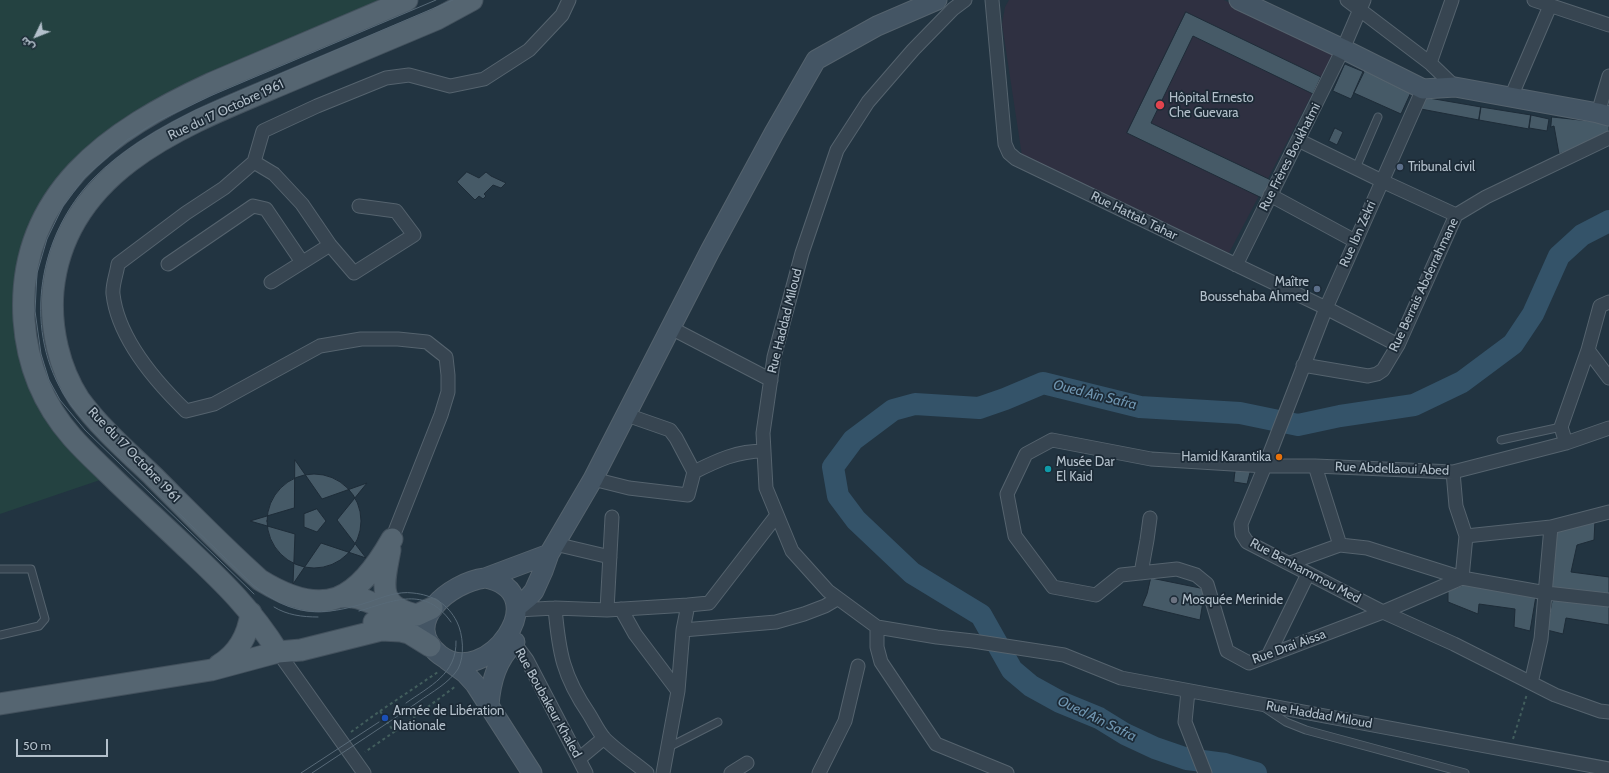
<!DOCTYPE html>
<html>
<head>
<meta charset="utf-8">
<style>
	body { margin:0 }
	#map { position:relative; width:1609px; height:773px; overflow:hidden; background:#223441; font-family:Cabin,"Noto Sans Arabic",sans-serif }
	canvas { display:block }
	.north { position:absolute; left:16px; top:16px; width:40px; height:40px; -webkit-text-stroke:3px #1c2a36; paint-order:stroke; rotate:227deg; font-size:11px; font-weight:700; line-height:16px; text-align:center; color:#b3c0cb }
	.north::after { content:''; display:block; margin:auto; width:14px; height:18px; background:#b3c0cb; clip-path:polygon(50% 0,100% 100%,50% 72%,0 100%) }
	.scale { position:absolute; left:16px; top:739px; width:92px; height:18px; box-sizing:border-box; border:2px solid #b3c0cb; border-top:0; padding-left:5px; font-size:12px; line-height:14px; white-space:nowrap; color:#b3c0cb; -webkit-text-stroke:3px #1c2a36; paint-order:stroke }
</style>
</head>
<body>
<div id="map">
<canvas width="1609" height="773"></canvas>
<div class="north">ش</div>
<div class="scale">50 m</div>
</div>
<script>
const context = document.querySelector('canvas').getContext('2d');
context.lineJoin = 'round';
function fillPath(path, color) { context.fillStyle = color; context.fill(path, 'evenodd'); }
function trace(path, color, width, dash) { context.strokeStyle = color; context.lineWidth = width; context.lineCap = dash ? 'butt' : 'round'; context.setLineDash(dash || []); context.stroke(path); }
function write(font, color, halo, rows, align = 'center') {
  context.font = font + ' Cabin,sans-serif'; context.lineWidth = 3.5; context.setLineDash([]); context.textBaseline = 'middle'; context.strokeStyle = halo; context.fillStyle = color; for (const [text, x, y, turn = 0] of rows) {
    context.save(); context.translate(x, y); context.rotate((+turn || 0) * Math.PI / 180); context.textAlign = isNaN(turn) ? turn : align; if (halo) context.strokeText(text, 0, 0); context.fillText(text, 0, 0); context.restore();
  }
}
const medical = new Path2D(`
	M1009,0H1224L1333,54L1229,253L1022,156L1002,24L1005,7Z`);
const green = new Path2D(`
	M0,0H383L171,92L124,118L87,147L59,176L41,202L29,229L18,264L14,293V320L100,480L0,514Z`);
const river = new Path2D(`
	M1256,773L1225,764L1187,759L1155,748L1125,734L1099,718L1060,702L1031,686L1012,670L981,615L912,573L856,520L838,496L833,467L853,440L893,410L915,404L979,408L1005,399L1043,383L1140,407L1240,413L1298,425L1340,416L1414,405L1462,382L1513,344L1533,314L1559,256L1582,235L1609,221`);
const building = new Path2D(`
	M1186,12L1321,77L1313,94L1193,36L1151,123L1273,181L1264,199L1127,133Z
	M1345,64L1364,72L1351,99L1333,91Z
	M1365,68L1412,90L1401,114L1354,93Z
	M1423,97L1481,107L1479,120L1421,109Z
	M1481,107L1531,115L1529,129L1479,120Z
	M1531,115L1549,119L1547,131L1529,128Z
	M1552,117L1609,123V136L1559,154L1554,126L1551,127Z
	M1335,128L1343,132L1337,145L1329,141Z
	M467,172L479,178L486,172L491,176L506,183L501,188L493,185L484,194L486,196L483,199L479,196L475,200L457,182Z
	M295,460L322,499L367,483L337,520L366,558L321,543L293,584L295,534L250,521L294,508Z
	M1236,466L1251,469L1247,484L1234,482Z
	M267 521a47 47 0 1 1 94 0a47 47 0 1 1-94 0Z
	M317,509L326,521L317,532L304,527V514Z
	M1595,520L1594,540L1577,545L1571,572L1609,577V596L1551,589L1555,531Z
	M1151,578L1205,589L1200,620L1142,606L1147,594Z
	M1470,583L1536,596L1530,631L1514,627L1515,609L1479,604L1478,614L1448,602V591Z
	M1553,598L1609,605V625L1566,618L1563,634L1547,630Z`);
const path = new Path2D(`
	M380,711L438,672
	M351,732L380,711L394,732L365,752
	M394,732L456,686
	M1513,739L1527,694`);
const lane = new Path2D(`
	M1356,168L1378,117
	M1501,440L1561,427
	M0,569H31L45,619L39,626L0,635
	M1265,708L1286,722L1306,730L1465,773
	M667,748L718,722`);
const street = new Path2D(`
	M965,0L953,9L913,50L868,102L837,150L802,253L774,357L763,433L766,488L792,551L828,591L877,627L937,637L973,641L1064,655L1121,678L1609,769
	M992,0L1005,144L1009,153L1016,159L1326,308L1398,345
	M1347,0L1430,63L1455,87
	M1534,0L1609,25
	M1430,63L1452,0
	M1423,89L1326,308L1265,466L1241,524L1242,534L1247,542L1383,612L1454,644L1555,695L1600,711L1609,712
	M1511,97L1550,6
	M1598,113L1609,76
	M1298,140L1382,181L1456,215
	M254,162L274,174L302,204L330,245L354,273L414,235L396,211L359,206
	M1270,195L1355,241
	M168,264L253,206L266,209L302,262
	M1236,265L1343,49L1364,0
	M271,282L330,245
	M671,328L771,380
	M1588,350L1609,378
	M1303,365L1368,376L1377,374L1383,370L1398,345L1456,215L1486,197L1609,138
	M1566,443L1561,427L1588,350L1600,306L1609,302
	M1315,466L1340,545
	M694,472C718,460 737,451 764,451
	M1453,472L1456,506L1466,536L1462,578L1383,612L1249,663L1227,651L1207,584L1196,575L1177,569L1121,575L1096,595L1053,587L1015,536L1007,494L1026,454L1052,440L1151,459L1265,466H1315L1453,472L1566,443L1609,428
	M593,479L629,488L688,495L694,472L676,438L670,430L627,415
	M1466,536L1551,527L1609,512
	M392,539L441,415L448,392V375L446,357L427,342L398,339H361L320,346L214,404L186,411C155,381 118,338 113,294C112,285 117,273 118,264L186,213L224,188L254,162L263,131L317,106L386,78L409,75L450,86L484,79L529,50L562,15L569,0
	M555,544L610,557
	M1290,563L1340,545L1367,548L1462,578L1546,593L1609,600
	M1141,573L1147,540L1150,518
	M688,605L709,603L777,515
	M555,608C559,653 563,676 589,714C594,722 598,731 604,738C615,750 634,762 647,773
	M621,609L635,634L678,691
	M517,610L555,608L607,610L688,605L683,630L678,691L663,773
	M607,610L612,517
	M877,627V647L881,662L936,744L1007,773
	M683,630L776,622L804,614L825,606L837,599
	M510,637L527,660L586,773
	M278,652L364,773
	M1268,656L1308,574
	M1531,683L1541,639L1551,527
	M1188,691L1185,722L1205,773
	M580,758L604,738
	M731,773L747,763
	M819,773L845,721L858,666`);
const secondary = new Path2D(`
	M1239,0L1343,49L1423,89L1455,87L1598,113L1609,116
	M485,578C558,592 486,691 440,655C399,623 451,582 485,578Z
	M485,578L549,554
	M517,607L529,597L534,591L543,571L549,554L593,479L710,251L774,133L816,60L877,26L937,0
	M447,660L465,673L475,684L532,773
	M489,705C491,681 497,659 515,642`);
const primary = new Path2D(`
	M392,539C357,601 325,620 260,580C223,547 189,512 154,477C129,453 100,428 79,399C59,368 50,328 53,291C65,168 187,124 285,83C336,62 386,40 437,19L472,0
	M390,550C384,583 375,606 417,615
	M339,597C344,597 348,596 352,597C368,598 386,612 403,616
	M374,622L403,616L417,615L432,608
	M278,652C252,610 224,583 189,550C165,527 141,505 117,482C102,467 86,453 72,437C43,404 27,363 24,320C16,193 110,130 212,83L407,0
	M219,665C239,653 248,635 251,613
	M0,704L211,670L278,652L301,650L381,630L401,631L409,633L430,646`);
const tram = new Path2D(`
	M254,594L85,430L60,400L49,380L41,354L35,311L37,273L47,239L63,206L85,177L127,140L156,122L210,96L436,0
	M274,607C287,615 302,617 318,617
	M359,611C394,601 425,585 451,622
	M406,703C430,686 457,674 456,641
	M301,773L379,722
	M312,773C348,749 384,726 418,702C432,692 449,683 458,669C465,656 463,634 457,622C448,604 433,595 413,593C398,591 383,597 369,602C321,617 293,617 253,585L94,431C83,419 71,407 63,393C23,325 39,235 93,179C123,149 158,129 196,110L453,0`);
const markers = [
	[1160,105,5,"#e0444e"],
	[1400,167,4,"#5c6f8a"],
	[1317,289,4,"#5c6f8a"],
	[1279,457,4,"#e8710a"],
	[1048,469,4,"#0f9aa8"],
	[1174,600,4,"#6b7280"],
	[385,718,4,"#1a4fb4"]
];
const poiNames = [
	["Hôpital Ernesto",1169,98],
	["Che Guevara",1169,113],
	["Tribunal civil",1408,167],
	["Maître",1309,282,"right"],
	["Boussehaba Ahmed",1309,297,"right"],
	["Hamid Karantika",1271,457,"right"],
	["Musée Dar",1056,462],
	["El Kaid",1056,477],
	["Mosquée Merinide",1182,600],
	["Armée de Libération",393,711],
	["Nationale",393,726]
];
const streetNames = [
	["Rue du 17 Octobre 1961",226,110,-25],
	["Rue Frères Boukhatmi",1290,157,-63],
	["Rue Hattab Tahar",1134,216,26],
	["Rue Ibn Zekri",1358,234,-66],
	["Rue Berrais Abderrahmane",1424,285,-65],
	["Rue Haddad Miloud",785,321,-76],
	["Rue du 17 Octobre 1961",134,455,46],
	["Rue Abdellaoui Abed",1392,469,2],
	["Rue Benhammou Med",1305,571,28],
	["Rue Drai Aissa",1289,647,-20],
	["Rue Boubakeur Khaled",548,703,61],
	["Rue Haddad Miloud",1319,715,10]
];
const waterNames = [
	["Oued Aîn Safra",1095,395,14],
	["Oued Aîn Safra",1097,719,26]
];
fillPath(medical, '#2f3041');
fillPath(green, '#244241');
trace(river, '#345369', 22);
fillPath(building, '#465a67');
trace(building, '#1e2c38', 1);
trace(lane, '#55636e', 9);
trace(street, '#55636e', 15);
trace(secondary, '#55636e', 21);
trace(primary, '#43515d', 23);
trace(path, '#425e5d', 2, [3, 3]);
trace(lane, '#374551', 7);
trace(street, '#374551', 13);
trace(secondary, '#445564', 19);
trace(primary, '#556571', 21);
trace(tram, '#586a78', 1);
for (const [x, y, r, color] of markers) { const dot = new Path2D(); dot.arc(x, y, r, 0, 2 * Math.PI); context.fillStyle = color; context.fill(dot); trace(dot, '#1c2a36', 1.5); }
write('13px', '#b3c0cb', '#1c2a36', poiNames, 'left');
write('13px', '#b3c0cb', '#1c2a36', streetNames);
write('italic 14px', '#7096b1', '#1c2a36', waterNames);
</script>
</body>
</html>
